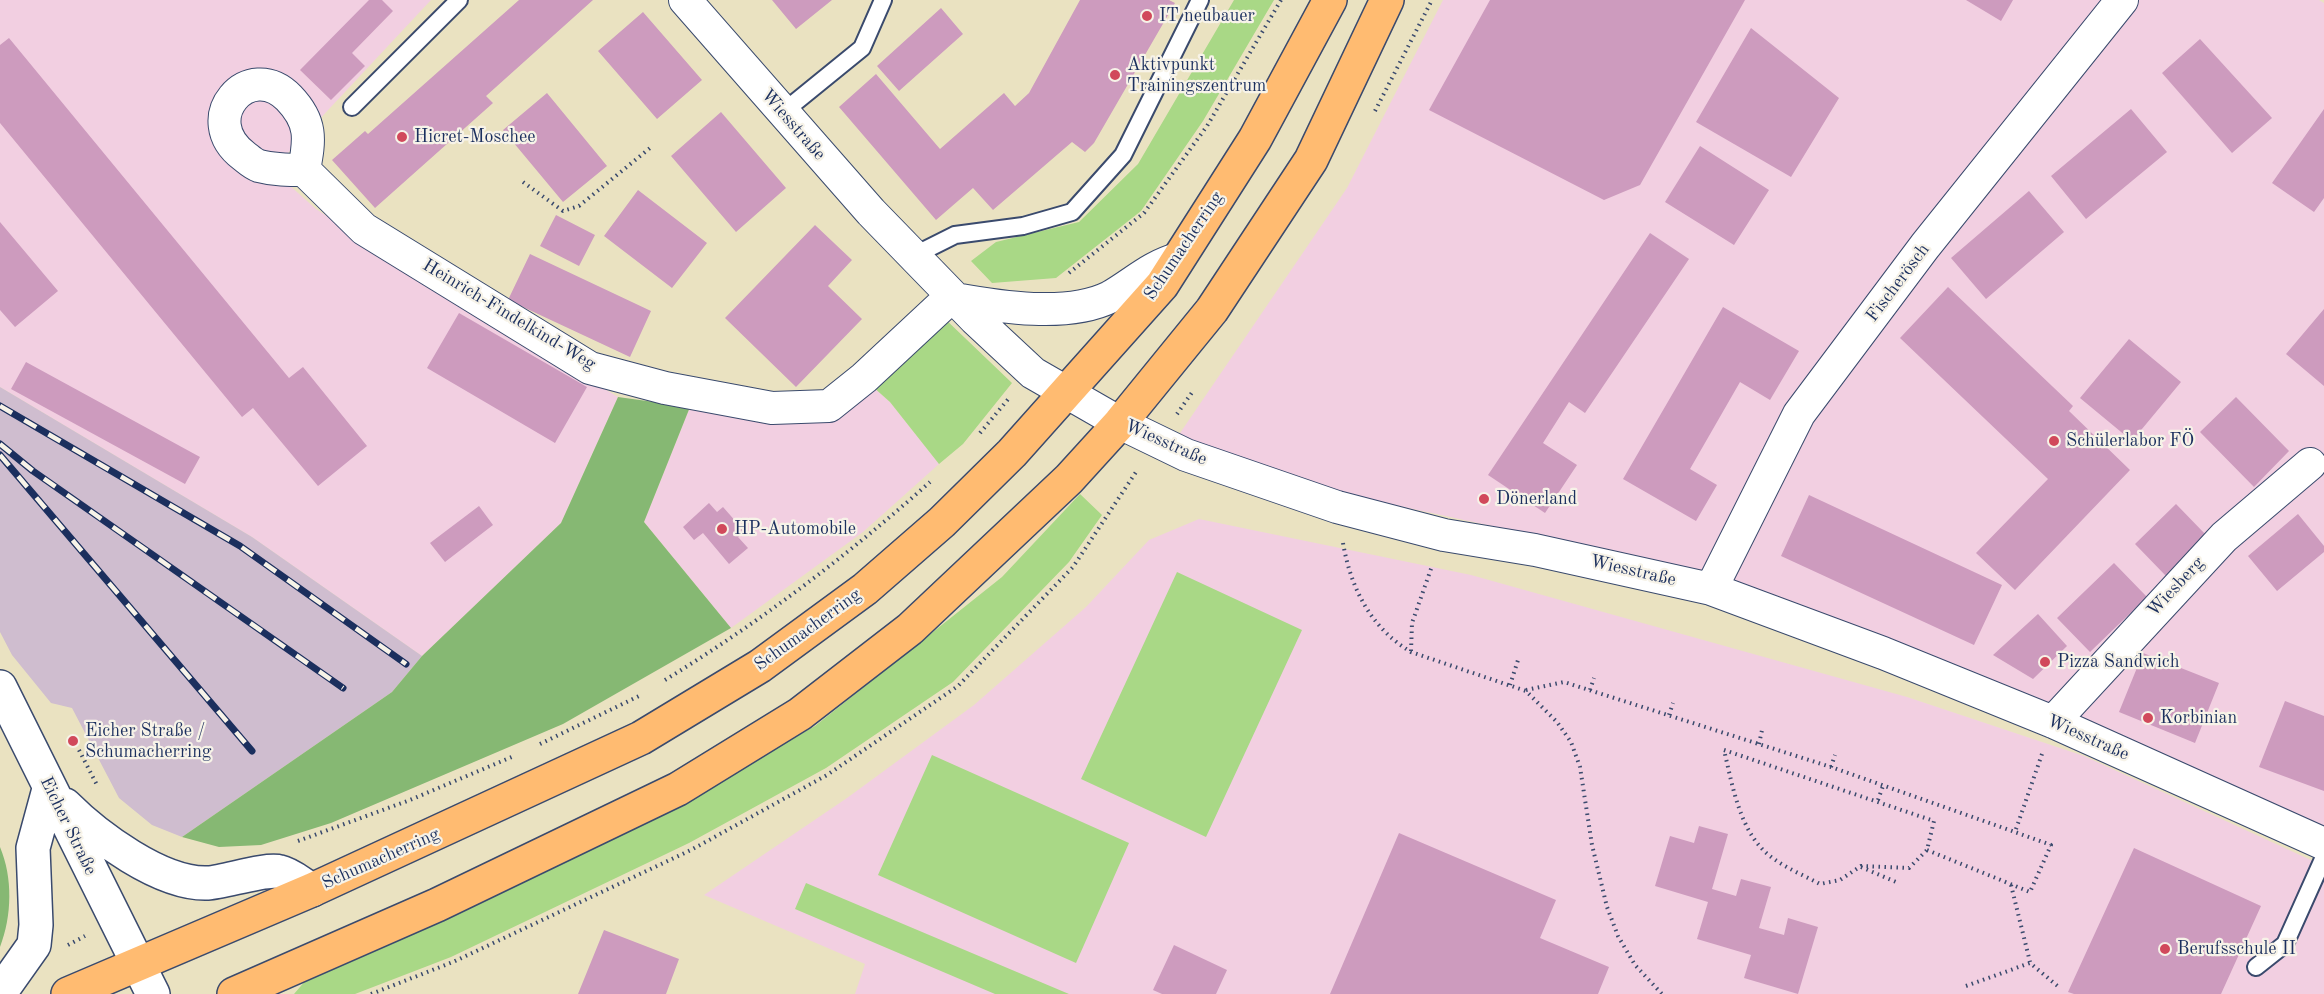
<!DOCTYPE html>
<html>
<head>
<meta charset="utf-8">
<style>
	body { margin:0 }
	canvas { display:block; background:#eae2c1 }
</style>
</head>
<body>
<canvas width="2324" height="994"></canvas>
<script>
const context = document.querySelector('canvas').getContext('2d');
context.lineJoin = 'round';
function fillPath(path, color) { context.fillStyle = color; context.fill(path, 'evenodd'); }
function trace(path, color, width, dash) { context.strokeStyle = color; context.lineWidth = width; context.lineCap = dash ? 'butt' : 'round'; context.setLineDash(dash || []); context.stroke(path); }
function write(font, color, halo, rows, align = 'center') {
  context.font = font + ' "Old Standard TT",serif'; context.lineWidth = 4.5; context.setLineDash([]); context.textBaseline = 'middle'; context.strokeStyle = halo; context.fillStyle = color; for (const [text, x, y, turn = 0] of rows) {
    context.save(); context.translate(x, y); context.rotate((+turn || 0) * Math.PI / 180); context.textAlign = isNaN(turn) ? turn : align; if (halo) context.strokeText(text, 0, 0); context.fillText(text, 0, 0); context.restore();
  }
}
const built = new Path2D(`
	M0,0H431L286,155L288,184L316,209L415,274L618,397L561,523L422,656L252,537L0,387Z
	M1443,0H2319L2324,3V831L1543,537L1334,492L1176,439L1347,188Z
	M872,386L890,402L939,464L863,532L731,628L644,522L690,407Z
	M1199,519L1471,575L1907,697L2084,756L2324,866V994H855L865,964L704,895L847,798L974,705L1086,607L1149,540Z`);
const industrial = new Path2D(`
	M0,387L252,537L422,656L392,692L182,837L152,825L119,798L72,708L51,703L12,655L0,632Z`);
const green = new Path2D(`
	M1234,0H1274L1203,121L1141,211L1056,278L992,283L971,261L996,242L1079,222L1138,164Z
	M942,316L1012,383L963,444L939,464L890,402L872,386Z
	M1080,494L1102,515L1069,562L953,682L826,768L689,843L451,957L355,994H294L306,980L688,798L815,726L1002,577Z
	M1177,572L1302,630L1206,837L1081,779Z
	M932,755L1129,843L1076,963L878,875Z
	M806,883L1069,994H995L795,909Z`);
const forest = new Path2D(`
	M618,397L690,407L644,522L731,628L563,724L331,823L261,845L219,847L182,837L392,692L422,656L561,523Z
	M0,847C13,878 12,916 0,947Z`);
const building = new Path2D(`
	M369,0H382L393,11L352,53L365,66L331,100L300,70Z
	M519,0H593L486,96L493,103L375,208L332,160L365,131L368,134Z
	M772,0H832L796,29Z
	M1080,0H1169L1175,3L1094,143L1085,152L1072,142L993,210L973,188L936,220L839,107L876,74L940,149L1004,93L1015,106L1029,93Z
	M1490,0H1745L1640,185L1604,200L1429,110Z
	M1966,0H2013L2001,21Z
	M941,8L963,34L899,91L877,66Z
	M643,12L702,80L657,119L598,51Z
	M1751,28L1839,98L1791,177L1696,122Z
	M9,38L289,378L303,367L367,446L318,486L253,408L242,417L0,123V45Z
	M2200,39L2272,118L2232,153L2162,73Z
	M547,93L607,166L563,202L503,130Z
	M2131,109L2167,152L2086,219L2051,176Z
	M2324,109V198L2314,212L2272,183Z
	M721,112L786,188L736,232L671,156Z
	M1700,146L1769,190L1734,245L1665,202Z
	M638,190L707,243L672,288L604,236Z
	M2029,191L2064,232L1986,299L1951,258Z
	M556,215L595,235L579,266L540,246Z
	M0,222L58,291L15,327L0,310Z
	M815,225L852,260L828,286L862,319L796,387L725,318Z
	M1650,233L1689,259L1585,413L1569,402L1543,443L1577,465L1545,513L1488,475Z
	M530,254L651,311L630,357L508,300Z
	M1948,287L2073,406L2069,411L2130,470L2015,590L1976,553L2048,479L1900,338Z
	M1723,307L1799,351L1770,400L1740,382L1690,469L1717,485L1696,521L1623,479Z
	M2324,309V386L2286,354Z
	M459,313L587,387L555,443L427,368Z
	M2129,339L2181,382L2132,441L2080,398Z
	M26,362L200,457L185,484L11,389Z
	M2236,397L2289,451L2254,487L2200,432Z
	M1809,495L2002,585L1974,645L1781,556Z
	M709,503L717,512L723,507L745,532L738,537L748,548L729,564L703,533L694,540L683,527Z
	M2176,504L2207,536L2166,576L2135,544Z
	M479,506L493,525L445,562L430,543Z
	M2298,514L2324,546V552L2277,591L2248,556Z
	M2114,563L2147,597L2090,652L2057,618Z
	M2038,614L2067,646L2033,679L1993,655Z
	M2143,653L2219,683L2195,743L2119,712Z
	M2285,701L2324,716V791L2259,767Z
	M1699,826L1728,834L1712,889L1736,896L1741,879L1771,887L1759,928L1784,935L1788,918L1818,927L1798,994L1744,978L1751,955L1697,939L1708,902L1655,886L1670,836L1694,843Z
	M1399,833L1556,900L1540,938L1609,967L1598,994H1330Z
	M2134,848L2261,906L2221,994H2074L2068,992Z
	M604,930L679,959L666,994H578Z
	M1174,945L1227,970L1216,994H1162L1153,990Z`);
const path = new Path2D(`
	M1375,111L1432,0
	M523,182L563,211L579,206L650,148
	M1069,273L1144,213L1207,126L1281,0
	M1177,414L1193,391
	M980,433L1010,397
	M1343,543C1351,589 1371,628 1411,652L1526,691L1557,722L1571,742L1580,767L1592,845L1607,907L1618,936L1635,965L1662,994
	M1411,651L1412,623L1432,566
	M665,680C760,622 847,556 930,482
	M1510,685L1519,657
	M1526,690L1564,682L1831,767L2015,832
	M1590,690L1594,678
	M1669,715L1673,703
	M540,744L641,695
	M1759,744L1762,730
	M79,750L98,787
	M1724,750L1934,821L1927,850L1909,868L1861,866L1840,880L1820,884C1805,876 1788,869 1774,859C1740,836 1733,787 1724,750Z
	M1831,767L1835,755
	M1878,800L1883,786
	M298,841L410,800L514,756
	M1927,850L2030,892L2051,845L2015,832L2042,754
	M1861,867L1896,882
	M2011,885L2030,962
	M68,945L85,936
	M1966,986L2030,963L2060,988
	M371,994L453,962L691,850L827,775L958,686L1073,567L1138,469`);
const service = new Path2D(`
	M352,107L459,0
	M782,113L862,48L883,0
	M915,255L955,235L1023,226L1072,212L1123,155L1200,0
	M2256,967L2285,944L2324,857`);
const minor = new Path2D(`
	M685,0L871,212L975,319L1033,373L1120,423L1186,455L1337,507L1444,535L1535,550L1711,589L1883,653L2053,722L2324,844
	M304,170C310,139 312,122 289,98C249,57 195,119 244,156C248,159 253,164 259,166C274,170 289,170 304,170L364,229L590,368L665,388L772,408L829,406L864,378L952,296
	M955,299C999,307 1068,318 1110,297C1133,284 1151,266 1178,259
	M1711,589L1799,414L1925,246L2122,0
	M2053,722L2224,537L2310,464`);
const tertiary = new Path2D(`
	M0,687L153,994
	M65,805C96,836 161,885 208,883C225,882 266,868 280,872C290,874 303,885 312,890
	M0,993L34,945L36,925L33,848L49,789`);
const primary = new Path2D(`
	M68,994L312,890L641,738L760,666L865,589L942,522L1012,453L1162,285L1255,139L1330,0
	M234,994L437,905L678,789L800,714L910,629L1069,479L1120,423L1212,310L1311,160L1387,0`);
const rail = new Path2D(`
	M0,406L240,546L406,664
	M0,444L33,471L343,688
	M0,455L252,751`);
const markers = [
	[1147,16,6,"#d1495b"],
	[1115,75,6,"#d1495b"],
	[402,137,6,"#d1495b"],
	[2054,441,6,"#d1495b"],
	[1484,499,6,"#d1495b"],
	[722,529,6,"#d1495b"],
	[2045,662,6,"#d1495b"],
	[2148,718,6,"#d1495b"],
	[73,741,6,"#d1495b"],
	[2165,949,6,"#d1495b"]
];
const poiNames = [
	["IT neubauer",1159,16],
	["Aktivpunkt",1127,65],
	["Trainingszentrum",1127,86],
	["Hicret-Moschee",414,137],
	["Schülerlabor FÖ",2066,441],
	["Dönerland",1496,499],
	["HP-Automobile",734,529],
	["Pizza Sandwich",2057,662],
	["Korbinian",2160,718],
	["Eicher Straße /",85,731],
	["Schumacherring",85,752],
	["Berufsschule II",2177,949]
];
const streetNames = [
	["Wiesstraße",793,125,49],
	["Schumacherring",1184,246,-56],
	["Fischerösch",1898,283,-53],
	["Heinrich-Findelkind-Weg",509,315,31],
	["Wiesstraße",1166,443,24],
	["Wiesstraße",1633,571,13],
	["Wiesberg",2176,587,-47],
	["Schumacherring",808,630,-36],
	["Wiesstraße",2088,738,24],
	["Eicher Straße",68,826,64],
	["Schumacherring",381,859,-24]
];
fillPath(built, '#f2cfe1');
fillPath(industrial, '#cfbdcf');
fillPath(green, '#a9d886');
fillPath(forest, '#86b873');
fillPath(building, '#cd9bbe');
trace(service, '#3a4a6d', 20);
trace(minor, '#3a4a6d', 34);
trace(tertiary, '#3a4a6d', 36);
trace(primary, '#3a4a6d', 36);
trace(path, '#3a4a6d', 4, [1.5, 4.5]);
trace(service, '#fff', 16);
trace(minor, '#fff', 32);
trace(tertiary, '#fff', 33);
trace(primary, '#ffbb71', 33);
trace(rail, '#1b2f5e', 7);
trace(rail, '#f7f3e8', 4.5, [14]);
for (const [x, y, r, color] of markers) { const dot = new Path2D(); dot.arc(x, y, r, 0, 2 * Math.PI); context.fillStyle = color; context.fill(dot); trace(dot, '#f7f3e8', 2); }
write('18px', '#1b2f5e', '#f7f3e8', poiNames, 'left');
write('18px', '#1b2f5e', '#f7f3e8', streetNames);
</script>
</body>
</html>
